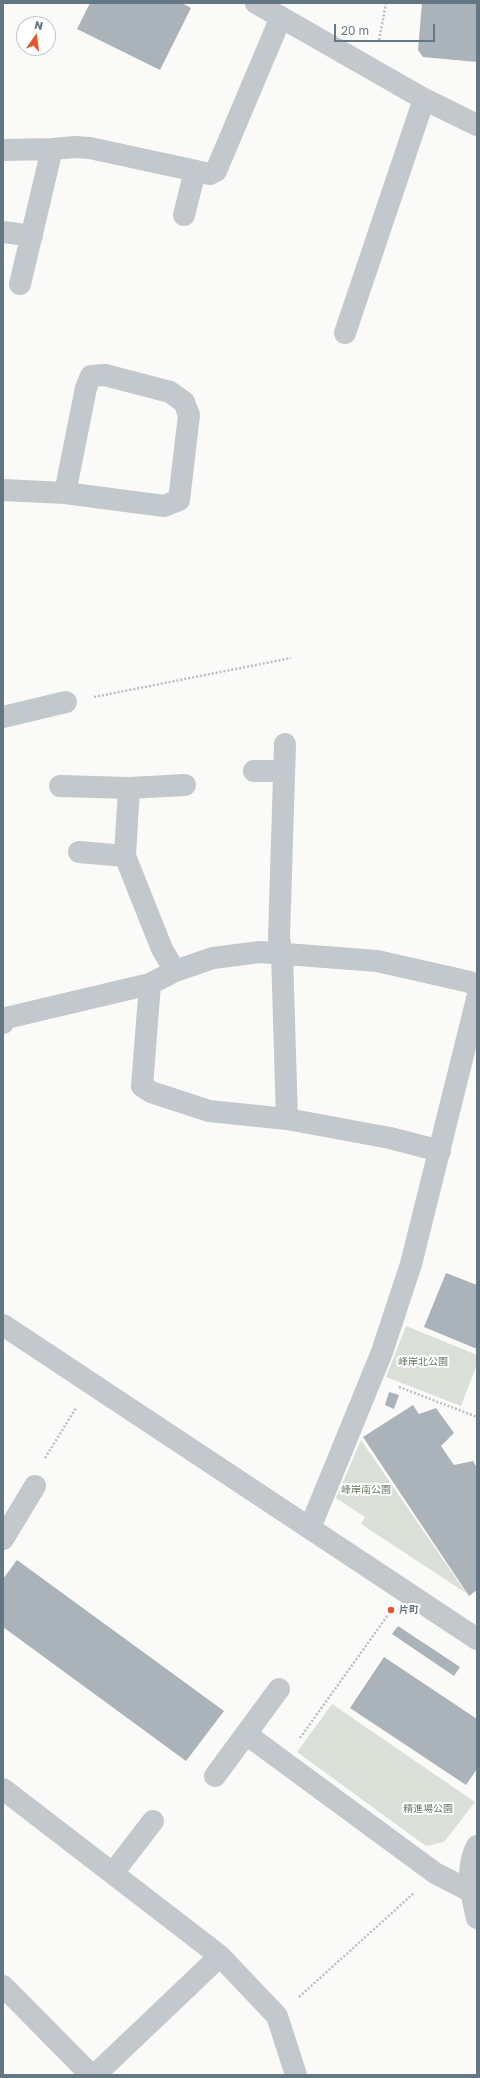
<!DOCTYPE html>
<html>
<head>
<meta charset="utf-8">
<style>
	body { margin:0 }
	#map { position:relative; width:480px; height:2078px; overflow:hidden; background:#fafaf8; font-family:"Golos Text",sans-serif }
	canvas { display:block }
	.frame { position:absolute; inset:0; border:4px solid #657683; pointer-events:none }
	.north { position:absolute; left:16px; top:16px; width:40px; height:40px; box-sizing:border-box; background:#fff; border:1px solid #c1c8cd; border-radius:50%; rotate:14deg; font-size:11px; font-weight:700; line-height:16px; text-align:center; color:#657683 }
	.north::after { content:''; display:block; margin:auto; width:14px; height:18px; background:#e4572e; clip-path:polygon(50% 0,100% 100%,50% 72%,0 100%) }
	.scale { position:absolute; left:334px; top:24px; width:101px; height:18px; box-sizing:border-box; border:2px solid #657683; border-top:0; padding-left:5px; font-size:12px; line-height:14px; white-space:nowrap; color:#657683; -webkit-text-stroke:3px #fff; paint-order:stroke }
</style>
</head>
<body>
<div id="map">
<canvas width="480" height="2078"></canvas>
<div class="frame"></div>
<div class="north">N</div>
<div class="scale">20 m</div>
</div>
<script>
const context = document.querySelector('canvas').getContext('2d');
context.lineJoin = 'round';
function fillPath(path, color) { context.fillStyle = color; context.fill(path, 'evenodd'); }
function trace(path, color, width, dash) { context.strokeStyle = color; context.lineWidth = width; context.lineCap = dash ? 'butt' : 'round'; context.setLineDash(dash || []); context.stroke(path); }
function write(font, color, halo, rows, align = 'center') {
  context.font = font + ' "Golos Text","Noto Sans JP",sans-serif'; context.lineWidth = 4; context.setLineDash([]); context.textBaseline = 'middle'; context.strokeStyle = halo; context.fillStyle = color; for (const [text, x, y, turn = 0] of rows) {
    context.save(); context.translate(x, y); context.rotate((+turn || 0) * Math.PI / 180); context.textAlign = isNaN(turn) ? turn : align; if (halo) context.strokeText(text, 0, 0); context.fillText(text, 0, 0); context.restore();
  }
}
const green = new Path2D(`
	M406,1326L477,1355V1364L461,1406L386,1377Z
	M361,1440L466,1593L361,1524L365,1517L336,1498Z
	M332,1704L475,1802L444,1842L426,1846L297,1752Z`);
const building = new Path2D(`
	M90,3H182L191,8L160,70L77,29Z
	M422,3H477V62L423,57L418,50Z
	M446,1273L477,1285V1349L424,1327Z
	M389,1392L399,1395L394,1409L385,1405Z
	M413,1405L419,1414L436,1408L454,1433L441,1446L454,1465L473,1461L477,1468V1590L469,1596L363,1437Z
	M17,1560L224,1711L186,1761L3,1627V1579Z
	M398,1626L460,1667L454,1676L392,1634Z
	M384,1657L477,1719V1769L466,1785L350,1708Z`);
const path = new Path2D(`
	M379,40L386,3
	M94,697L291,658
	M399,1387L477,1417
	M45,1458L76,1408
	M300,1738L388,1615
	M299,1997L414,1893`);
const minor = new Path2D(`
	M256,3L424,99L477,125
	M3,150L52,149L75,147L90,148L210,174L216,171L281,17
	M184,215L195,171
	M3,232L32,236
	M20,284L52,149
	M345,333L424,99
	M3,490L65,493L164,506L179,500L189,415L184,402L170,392L105,375L91,376L86,388L65,493
	M3,717L66,702
	M285,744L279,938L282,954L287,1119
	M254,771H284
	M60,786L129,788L185,785
	M129,788L125,856L162,949L175,971
	M79,852L125,856
	M150,984L142,1086L151,1092L209,1111L287,1119L390,1138L440,1151
	M3,1023L6,1018L150,984L175,971L213,958L260,952L377,961L470,982L477,987
	M3,1325L477,1639
	M310,1528L382,1352L411,1264L477,999
	M3,1539L35,1486
	M246,1734L435,1873L470,1891
	M215,1776L279,1689
	M3,1789L220,1956L277,2016L296,2075
	M477,1846C465,1868 471,1895 477,1918
	M113,1873L153,1821
	M3,1986L91,2075
	M95,2075L220,1956`);
const markers = [
	[391,1610,4,"#e4572e"]
];
const parkNames = [
	["峰岸北公園",423,1362],
	["峰岸南公園",366,1490],
	["精進場公園",428,1809]
];
const poiNames = [
	["片町",399,1610]
];
fillPath(green, '#dadfd7');
fillPath(building, '#aab3b9');
trace(path, '#bbbfc2', 2.5, [2, 2]);
trace(minor, '#c3c8cc', 22);
for (const [x, y, r, color] of markers) { const dot = new Path2D(); dot.arc(x, y, r, 0, 2 * Math.PI); context.fillStyle = color; context.fill(dot); trace(dot, '#fff', 1.5); }
write('10px', '#687a64', '#fff', parkNames);
write('bold 10px', '#657683', '#fff', poiNames, 'left');
</script>
</body>
</html>
